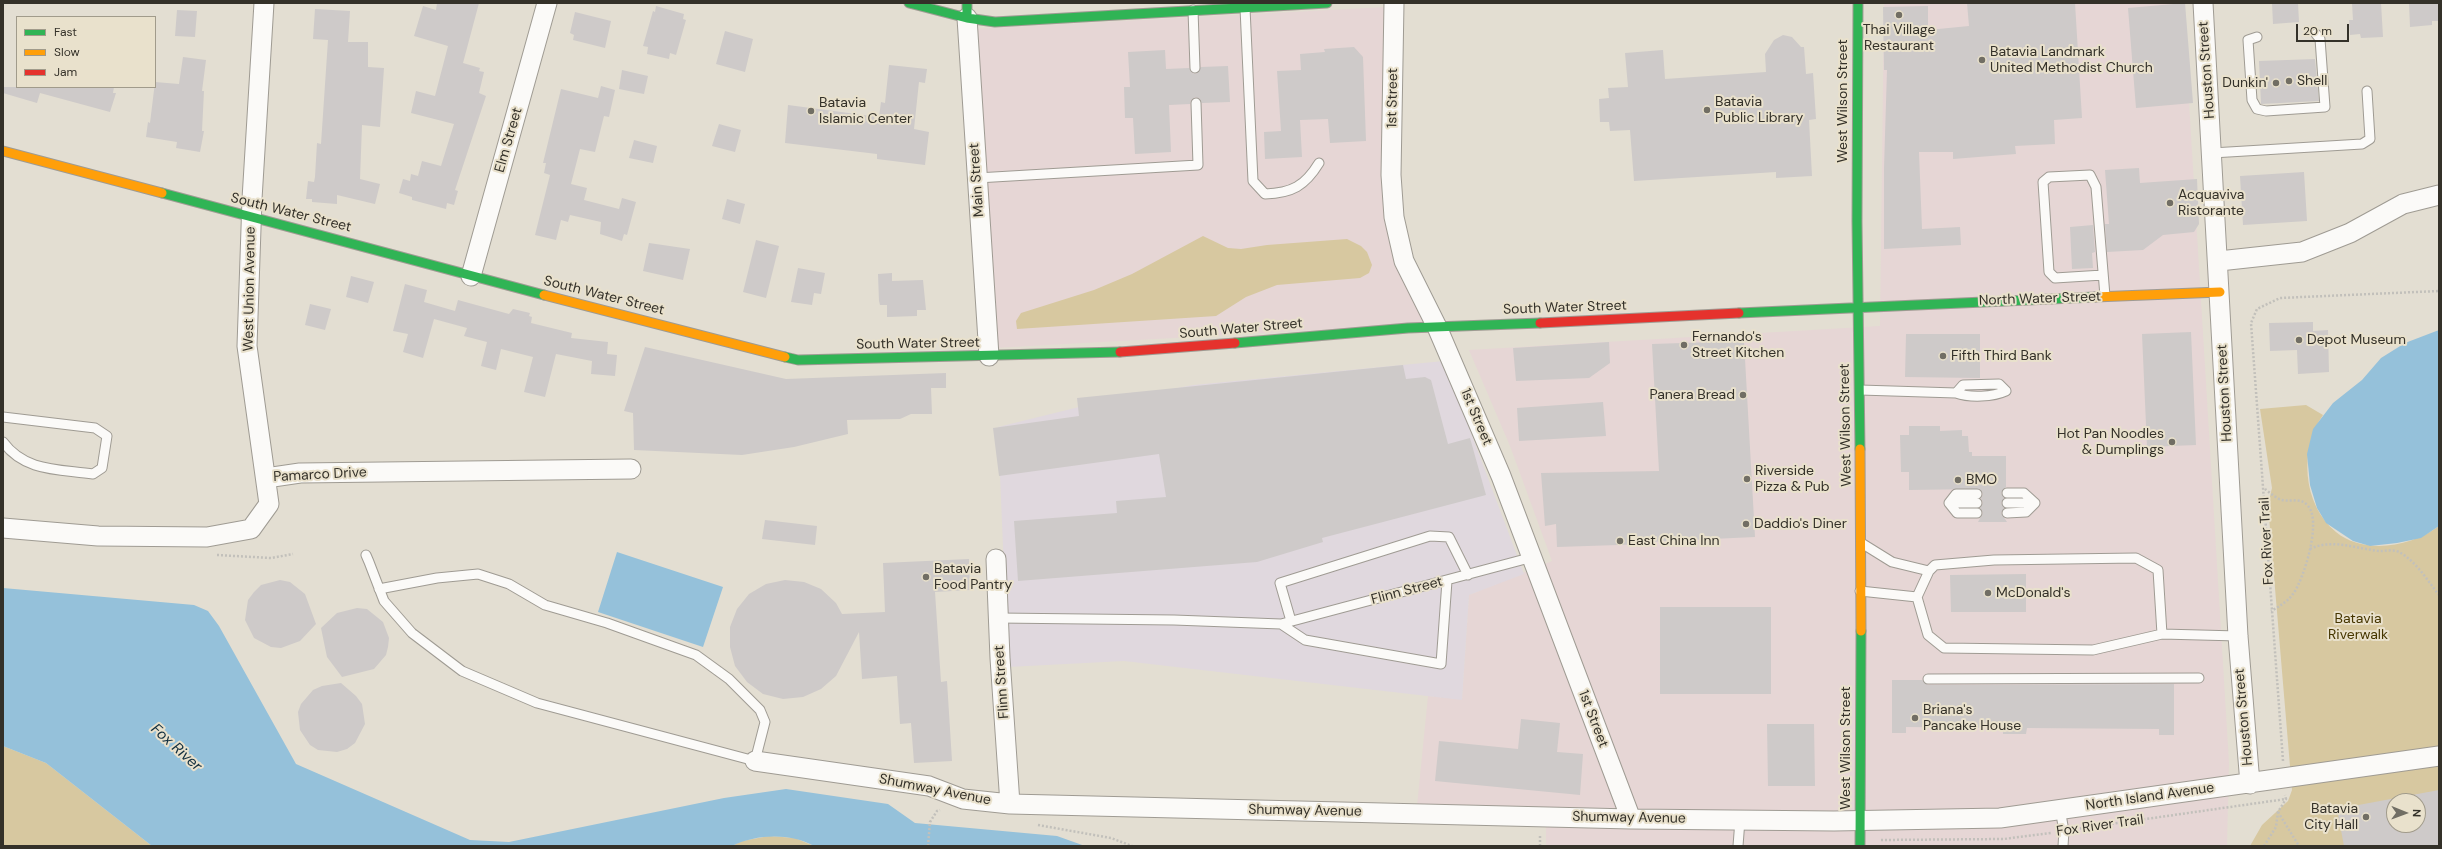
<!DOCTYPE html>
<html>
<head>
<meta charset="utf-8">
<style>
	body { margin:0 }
	#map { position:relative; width:2442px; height:849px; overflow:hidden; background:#e3ded2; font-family:"DM Sans",sans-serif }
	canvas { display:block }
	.frame { position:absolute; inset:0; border:4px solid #343129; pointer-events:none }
	.legend { position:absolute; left:16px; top:16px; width:140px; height:72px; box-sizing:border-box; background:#e9e1cc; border:1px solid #a19b8b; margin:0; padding:5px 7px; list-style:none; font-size:12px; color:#343129 }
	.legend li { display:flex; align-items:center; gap:8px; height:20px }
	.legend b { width:20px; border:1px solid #a19b8b }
	.north { position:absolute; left:2386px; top:793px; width:40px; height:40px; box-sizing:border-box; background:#e9e1cc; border:1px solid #a19b8b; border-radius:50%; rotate:91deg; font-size:11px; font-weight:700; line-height:16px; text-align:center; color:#343129 }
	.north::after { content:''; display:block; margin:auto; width:14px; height:18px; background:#716e64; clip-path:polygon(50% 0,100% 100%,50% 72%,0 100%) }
	.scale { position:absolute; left:2296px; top:24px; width:53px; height:18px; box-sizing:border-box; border:2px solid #343129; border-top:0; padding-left:5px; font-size:12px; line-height:14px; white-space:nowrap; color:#343129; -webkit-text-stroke:3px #e9e1cc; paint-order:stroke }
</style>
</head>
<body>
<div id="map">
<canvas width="2442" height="849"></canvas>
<div class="frame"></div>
<ul class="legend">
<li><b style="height:5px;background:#30b455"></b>Fast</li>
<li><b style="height:5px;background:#ff9f0a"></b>Slow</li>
<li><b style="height:5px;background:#e5322d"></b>Jam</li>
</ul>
<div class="north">N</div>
<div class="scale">20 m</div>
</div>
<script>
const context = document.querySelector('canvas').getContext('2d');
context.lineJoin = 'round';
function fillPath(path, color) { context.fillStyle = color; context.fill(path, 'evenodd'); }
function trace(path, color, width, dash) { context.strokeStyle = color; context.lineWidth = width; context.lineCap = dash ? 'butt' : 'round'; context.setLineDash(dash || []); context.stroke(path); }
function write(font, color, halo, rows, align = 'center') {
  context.font = font + ' "DM Sans",sans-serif'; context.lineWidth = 4; context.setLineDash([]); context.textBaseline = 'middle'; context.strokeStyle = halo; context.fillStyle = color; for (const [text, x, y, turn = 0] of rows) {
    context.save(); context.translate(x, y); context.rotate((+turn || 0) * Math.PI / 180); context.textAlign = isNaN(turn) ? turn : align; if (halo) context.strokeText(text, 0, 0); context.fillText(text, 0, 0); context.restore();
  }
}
const commercial = new Path2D(`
	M1884,3H2183L2229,763L2227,846H1546V808L1417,806L1428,696L1462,699L1469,595L1552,561L1510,446L1469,350L1880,326Z
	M1386,7L1385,176L1426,324L994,348L972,29Z`);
const industrial = new Path2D(`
	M1444,361L1524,574L1469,595L1462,700L1124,661L1008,667L998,427L1083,406L1193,385Z`);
const green = new Path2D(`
	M1203,236L1228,248L1241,249L1267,245L1347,239L1361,246L1367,252L1372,265L1369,273L1360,278L1277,285L1246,297L1216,316L1017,329L1016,321L1021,313L1094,290L1132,274Z
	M2306,405L2323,415C2299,449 2302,504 2336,532C2364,555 2411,547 2439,526V846H2250L2262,825L2288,801L2292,790L2268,505L2272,488L2260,409ZM2394,801H2418V825H2394Z
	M3,746L46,763L152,846H3Z
	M769,836L795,838L814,846H732L742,841Z`);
const water = new Path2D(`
	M2439,330V526L2421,538L2397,543L2370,546L2353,541L2326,523L2317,508L2310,485L2307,454L2313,429L2333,403L2362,380L2381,358L2405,343Z
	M617,552L723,587L703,647L598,612Z
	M3,588L194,605L208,611L219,626L296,764L470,840L509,842L724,798L786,789L888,804L915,823L1057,836L1085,846H814C790,833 757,834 732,846H152L46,763L3,746Z`);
const building = new Path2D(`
	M437,3H479L463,63L480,68L479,71L484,72L479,93L486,96L455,190L458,191L454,205L447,203L446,209L412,200V197L399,193L403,179L410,181L411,174L418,176L422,161L441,166L454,124L411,113L416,91L435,96L448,46L414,36L423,6L436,10Z
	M1967,3H2075L2082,118L2054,120L2055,144L2015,146L2016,154L1953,159V152H1919L1922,229L1960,227L1961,245L1884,249V168L1887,70H1884L1883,7L1928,6V30L1969,26Z
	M2185,3L2193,103L2136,108L2128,8Z
	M2272,3H2298L2299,22L2273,24Z
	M2352,3H2381L2383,37L2361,38L2360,34L2350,35L2349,20H2353Z
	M2409,3H2438L2439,21H2432V25L2410,27Z
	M656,6L684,14L683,19L686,20L676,55L670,53L669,59L647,54L648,47L643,46L653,11L655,12Z
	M315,9L350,11L348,42H368V67L384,68L380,127L362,125L360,179L380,184L375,204L337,195V204L312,202V199H306L308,181L314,182L315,177L317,143L321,144L328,40L313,39Z
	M177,10L197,11L195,37L175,36Z
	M575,12L611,21L605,48L573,40L574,35L570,33Z
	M725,31L753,39L745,72L716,64Z
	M1783,35L1792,37L1801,47H1804L1806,74L1813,73L1816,119L1809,120L1812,176L1776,178V172L1634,181L1630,130L1610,131L1609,122H1600L1599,99L1609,98L1608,88L1628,87L1625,53L1663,50L1665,79L1766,72L1765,54L1774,40Z
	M1354,47L1363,57L1366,141L1330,143L1328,119L1300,120L1302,157L1265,159L1264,132L1281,131L1277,71L1301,70L1300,54L1325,52L1324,49Z
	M1165,50L1166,69L1189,68L1192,73L1196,74L1201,67L1228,66L1230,102L1202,103L1199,98L1195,97L1191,100L1190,104L1169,105L1171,152L1135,154L1133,118H1125L1124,87H1130L1128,52Z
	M183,57L206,60L202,91H204L202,131H204L200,152L176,148L177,142L146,137L148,122L150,123L155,82L179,84Z
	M2315,59L2319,101L2261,104L2259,61Z
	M889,65L927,69L925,83L919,82L914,129L929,132L925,165L877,159V154L785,143L788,105L879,117L881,102L885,103Z
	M622,70L648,76L644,94L619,89Z
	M601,86L615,90L609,117L604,116L595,152L580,149L571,184L587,188L584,200L619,209L622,198L636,202L627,235L624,234L622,241L600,234L601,222L570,215L568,222L561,220L556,240L535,235L550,175L544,173L546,163H543L561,89L598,98Z
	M3,87H114L113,93H116L110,112L40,93L37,103L3,93Z
	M719,124L741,130L735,152L712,146Z
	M634,140L657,146L653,163L629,158Z
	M2139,168L2140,183L2197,179L2199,224L2194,232L2163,235L2143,250L2107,252L2105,224H2109L2105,170Z
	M2304,172L2307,221L2243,225L2240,176Z
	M727,199L745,204L740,224L722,219Z
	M2093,225L2095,252L2092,253L2093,268L2072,269L2070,227Z
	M756,240L779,246L766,298L743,292Z
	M649,243L690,249L683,280L643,271Z
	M798,268L825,273L821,294L814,293L812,305L791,302Z
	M892,273V281L923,280L926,310H917V316L887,317V305H880L879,301L878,274Z
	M351,276L374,282L368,303L346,297Z
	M405,284L427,290L424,302L455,311L458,300L509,314L513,309L530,313L529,316L532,317L531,323L572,333L571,338L608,342L607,354L617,355L615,376L591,374L592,361L556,354L545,397L524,392L533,357L501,349L496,370L481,366L487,342L464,336L467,328L434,319L423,358L403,352L408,334L393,331Z
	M310,304L331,309L325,330L305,325Z
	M2313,322V331L2328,330L2329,372L2298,374L2297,350L2270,351L2269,323Z
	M2191,332L2196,445L2147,447L2142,334Z
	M1906,334H1980V378L1905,377Z
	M1744,341L1755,537L1648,542V544L1557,547L1556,524L1545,526L1541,473L1659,471L1652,344Z
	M1609,342L1610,363L1589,378L1516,381L1513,348Z
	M645,347L786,379L946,373V388H931L932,414H911L900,419L847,420L848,434L794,447L742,455L634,450L633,413L624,411Z
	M1403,365L1406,379L1425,377L1431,380L1448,444L1470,438L1486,495L1322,538L1323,542L1257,562L1018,581L1014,521L1117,513L1116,501L1166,497L1159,454L999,476L993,428L1079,416L1077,398Z
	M1603,402L1606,436L1519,441L1517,408Z
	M1909,426H1940V431L1962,430V436H1968L1969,452H1972V456H2006V487L2001,493L2004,498L2001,503L2004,508L2001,513L2007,522H1978L1983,513L1980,508L1983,503L1981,498L1983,494L1980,489L1909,490V472H1901L1900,435H1909Z
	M765,520L817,526L815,545L762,539Z
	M969,559L970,590L935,592L941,682L947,681L952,761L914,763L911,723L900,724L897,676L862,679L859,632L836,676L821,689L803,697L783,699L763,694L747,682L735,666L730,647V627L737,609L749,594L766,584L785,580L804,582L821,589L836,603L842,614L885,612L883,563Z
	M2026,574V612H1951L1950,575Z
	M280,580L290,582L305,594L316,624L300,641L281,648L271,647L254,638L245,620L248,600L254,592L261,585Z
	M1660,607H1771V694H1660Z
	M357,608L367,609L383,622L389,638L388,647L386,655L374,669L342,677L327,657L321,628L337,613Z
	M1892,680H1922L1928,685L2174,684V735H2159V729L2027,728L2026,734H2003V728L1906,727V733H1892Z
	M341,683L356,696L362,704L365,724L355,743L347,749L337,752L318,750L310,745L300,730L298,712L301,704L313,690L322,686Z
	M1521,719L1560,723L1557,752L1583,754L1580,795L1435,781L1439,741L1518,749Z
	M1767,724H1814L1815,786H1768Z
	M2439,790V846H2344L2337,809ZM2394,801H2418V825H2394Z`);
const path = new Path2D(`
	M2265,489C2269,492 2277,499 2282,500C2292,502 2301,497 2308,506C2322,521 2304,579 2293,594C2287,602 2280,606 2271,611
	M2310,549C2333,538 2356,549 2380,551C2386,551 2393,549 2399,552C2416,561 2427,580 2439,595
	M217,555L271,558L293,554
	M2283,761L2251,323L2257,309L2280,298L2439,291
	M2278,812L2299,846
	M1038,825L1111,838L1132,846
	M2076,829L2286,799L2285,795
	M1881,840L2004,839L2051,833
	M928,846L930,822L937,811L940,810
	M1540,846V835
	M2264,846L2276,827L2278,812L2286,799`);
const lane = new Path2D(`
	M1245,8L1253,181L1265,194C1292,193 1305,186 1319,163
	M1193,10L1195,68
	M2257,37L2248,40L2252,100L2257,109L2266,111L2325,107L2320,39L2316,34
	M2212,153L2362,144L2370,139L2367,91
	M977,178L1198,165L1196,103
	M2103,275L2055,278L2049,272L2043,182L2049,177L2090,175L2096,187L2105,296
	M1860,390L1956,393C1970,398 1993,397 2006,391L1999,384L1963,385L1956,393
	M3,417L95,428L107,436L102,468L93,474C59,469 25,472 3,442
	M2007,493H2024L2035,503L2026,512L2007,513
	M1949,503L1957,513H1977
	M1949,503L1956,494H1977
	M1949,503H1977
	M2007,503H2035
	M1863,544L1892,562L1929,571
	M366,555L369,562L384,601L412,633L462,671L537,703L755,761L765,722L760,710L729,679L696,655L607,623L545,605L509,584L478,574L437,578L379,589
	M2136,558L2158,570L2162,634L2093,650L1944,648L1928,635L1917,597L1929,571L1935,565L1994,560Z
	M1860,591L1917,597
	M998,618L1174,620L1281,624L1305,640L1441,664L1447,581
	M1291,621L1280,583L1430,536L1449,537L1468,575
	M1281,624L1533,557
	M2162,634L2238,636
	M1928,679L2199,678
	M2060,809L2064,831L2063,846
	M1738,846L1740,820`);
const street = new Path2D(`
	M1394,3L1391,175L1394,217L1404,261L1437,327L1501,476L1631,819
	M2203,3L2238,636L2250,784
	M967,18L989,356
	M2219,261L2302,252L2350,233L2403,204L2439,195
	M471,276L547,3
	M266,478L300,473L631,469
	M3,528L98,536L207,537L251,529L269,504L247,346L252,199L264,3
	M996,559L1000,658L1010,804
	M755,761L929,786L963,799L1010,804L1631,819L1834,821L2000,818L2439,756`);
const fast = new Path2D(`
	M909,3L967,18L995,22L1327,3
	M967,3V18
	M1858,3L1857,221L1860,449
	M162,193L544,295
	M1739,313L2095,297
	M1235,343L1408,328L1540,323
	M785,357L798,360L1120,352
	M1860,846L1861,631`);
const slow = new Path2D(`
	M3,151L162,193
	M544,295L785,357
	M2095,297L2220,292
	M1860,449L1861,631`);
const jam = new Path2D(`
	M1540,323L1739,313
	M1120,352L1235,343`);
const markers = [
	[1899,15,4,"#716e64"],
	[1982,60,4,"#716e64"],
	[2289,81,4,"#716e64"],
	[2276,83,4,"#716e64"],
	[1707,110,4,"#716e64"],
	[811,111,4,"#716e64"],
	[2170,203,4,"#716e64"],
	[2299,340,4,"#716e64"],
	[1684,345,4,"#716e64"],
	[1943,356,4,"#716e64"],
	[1743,395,4,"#716e64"],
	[2172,442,4,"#716e64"],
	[1747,479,4,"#716e64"],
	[1958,480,4,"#716e64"],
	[1746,524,4,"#716e64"],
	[1620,541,4,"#716e64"],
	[926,577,4,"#716e64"],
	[1988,593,4,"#716e64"],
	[1915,718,4,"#716e64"],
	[2366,817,4,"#716e64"]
];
const poiNames = [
	["Thai Village",1899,30,"center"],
	["Restaurant",1899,46,"center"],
	["Batavia Landmark",1990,52],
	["United Methodist Church",1990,68],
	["Shell",2297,81],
	["Dunkin'",2268,83,"right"],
	["Batavia",1715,102],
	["Public Library",1715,118],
	["Batavia",819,103],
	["Islamic Center",819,119],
	["Acquaviva",2178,195],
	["Ristorante",2178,211],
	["Fernando's",1692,337],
	["Street Kitchen",1692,353],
	["Depot Museum",2307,340],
	["Fifth Third Bank",1951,356],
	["Panera Bread",1735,395,"right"],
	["Hot Pan Noodles",2164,434,"right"],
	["& Dumplings",2164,450,"right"],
	["Riverside",1755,471],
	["Pizza & Pub",1755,487],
	["BMO",1966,480],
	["Daddio's Diner",1754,524],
	["East China Inn",1628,541],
	["Batavia",934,569],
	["Food Pantry",934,585],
	["McDonald's",1996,593],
	["Briana's",1923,710],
	["Pancake House",1923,726],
	["Batavia",2358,809,"right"],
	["City Hall",2358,825,"right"]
];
const streetNames = [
	["Houston Street",2207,70,-94],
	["1st Street",1393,98,-89],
	["West Wilson Street",1843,101,-90],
	["Elm Street",509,140,-74],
	["Main Street",977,180,-94],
	["South Water Street",291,213,14],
	["West Union Avenue",250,289,-89],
	["South Water Street",604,296,14],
	["North Water Street",2040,299,-2],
	["South Water Street",1565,308,-2],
	["South Water Street",1241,329,-5],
	["South Water Street",918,344,-1],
	["Houston Street",2225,393,-93],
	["1st Street",1476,417,67],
	["West Wilson Street",1846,425,-91],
	["Pamarco Drive",320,475,-3],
	["Fox River Trail",2267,541,-93],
	["Flinn Street",1407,591,-15],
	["Flinn Street",1002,682,-94],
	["Houston Street",2244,717,-95],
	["1st Street",1593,719,69],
	["West Wilson Street",1846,748,-90],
	["Shumway Avenue",935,790,11],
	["North Island Avenue",2150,797,-8],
	["Shumway Avenue",1305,811,1],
	["Shumway Avenue",1629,818,1],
	["Fox River Trail",2100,826,-8]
];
const parkNames = [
	["Batavia",2358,619],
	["Riverwalk",2358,635]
];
const waterNames = [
	["Fox River",176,748,42]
];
fillPath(commercial, '#e6d6d5');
fillPath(industrial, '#e0d8de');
fillPath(green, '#d7c8a0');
fillPath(water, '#95c1da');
fillPath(building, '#cecac9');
trace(lane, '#9f9b93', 11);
trace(street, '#9f9b93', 21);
trace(fast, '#9f9b93', 11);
trace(slow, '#9f9b93', 11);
trace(jam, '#9f9b93', 11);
trace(path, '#c2c0bb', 2.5, [2, 2]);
trace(lane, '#fbfaf8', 9);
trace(street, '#fbfaf8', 19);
trace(fast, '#30b455', 9);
trace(slow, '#ff9f0a', 9);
trace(jam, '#e5322d', 9);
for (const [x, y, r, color] of markers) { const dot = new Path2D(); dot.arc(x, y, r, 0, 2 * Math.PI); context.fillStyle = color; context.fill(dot); trace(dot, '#e9e1cc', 1.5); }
write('14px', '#343129', '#e9e1cc', poiNames, 'left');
write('14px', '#343129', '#e9e1cc', streetNames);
write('14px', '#463600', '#e9e1cc', parkNames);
write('italic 15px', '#0f2d3e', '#e9e1cc', waterNames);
</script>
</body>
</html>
